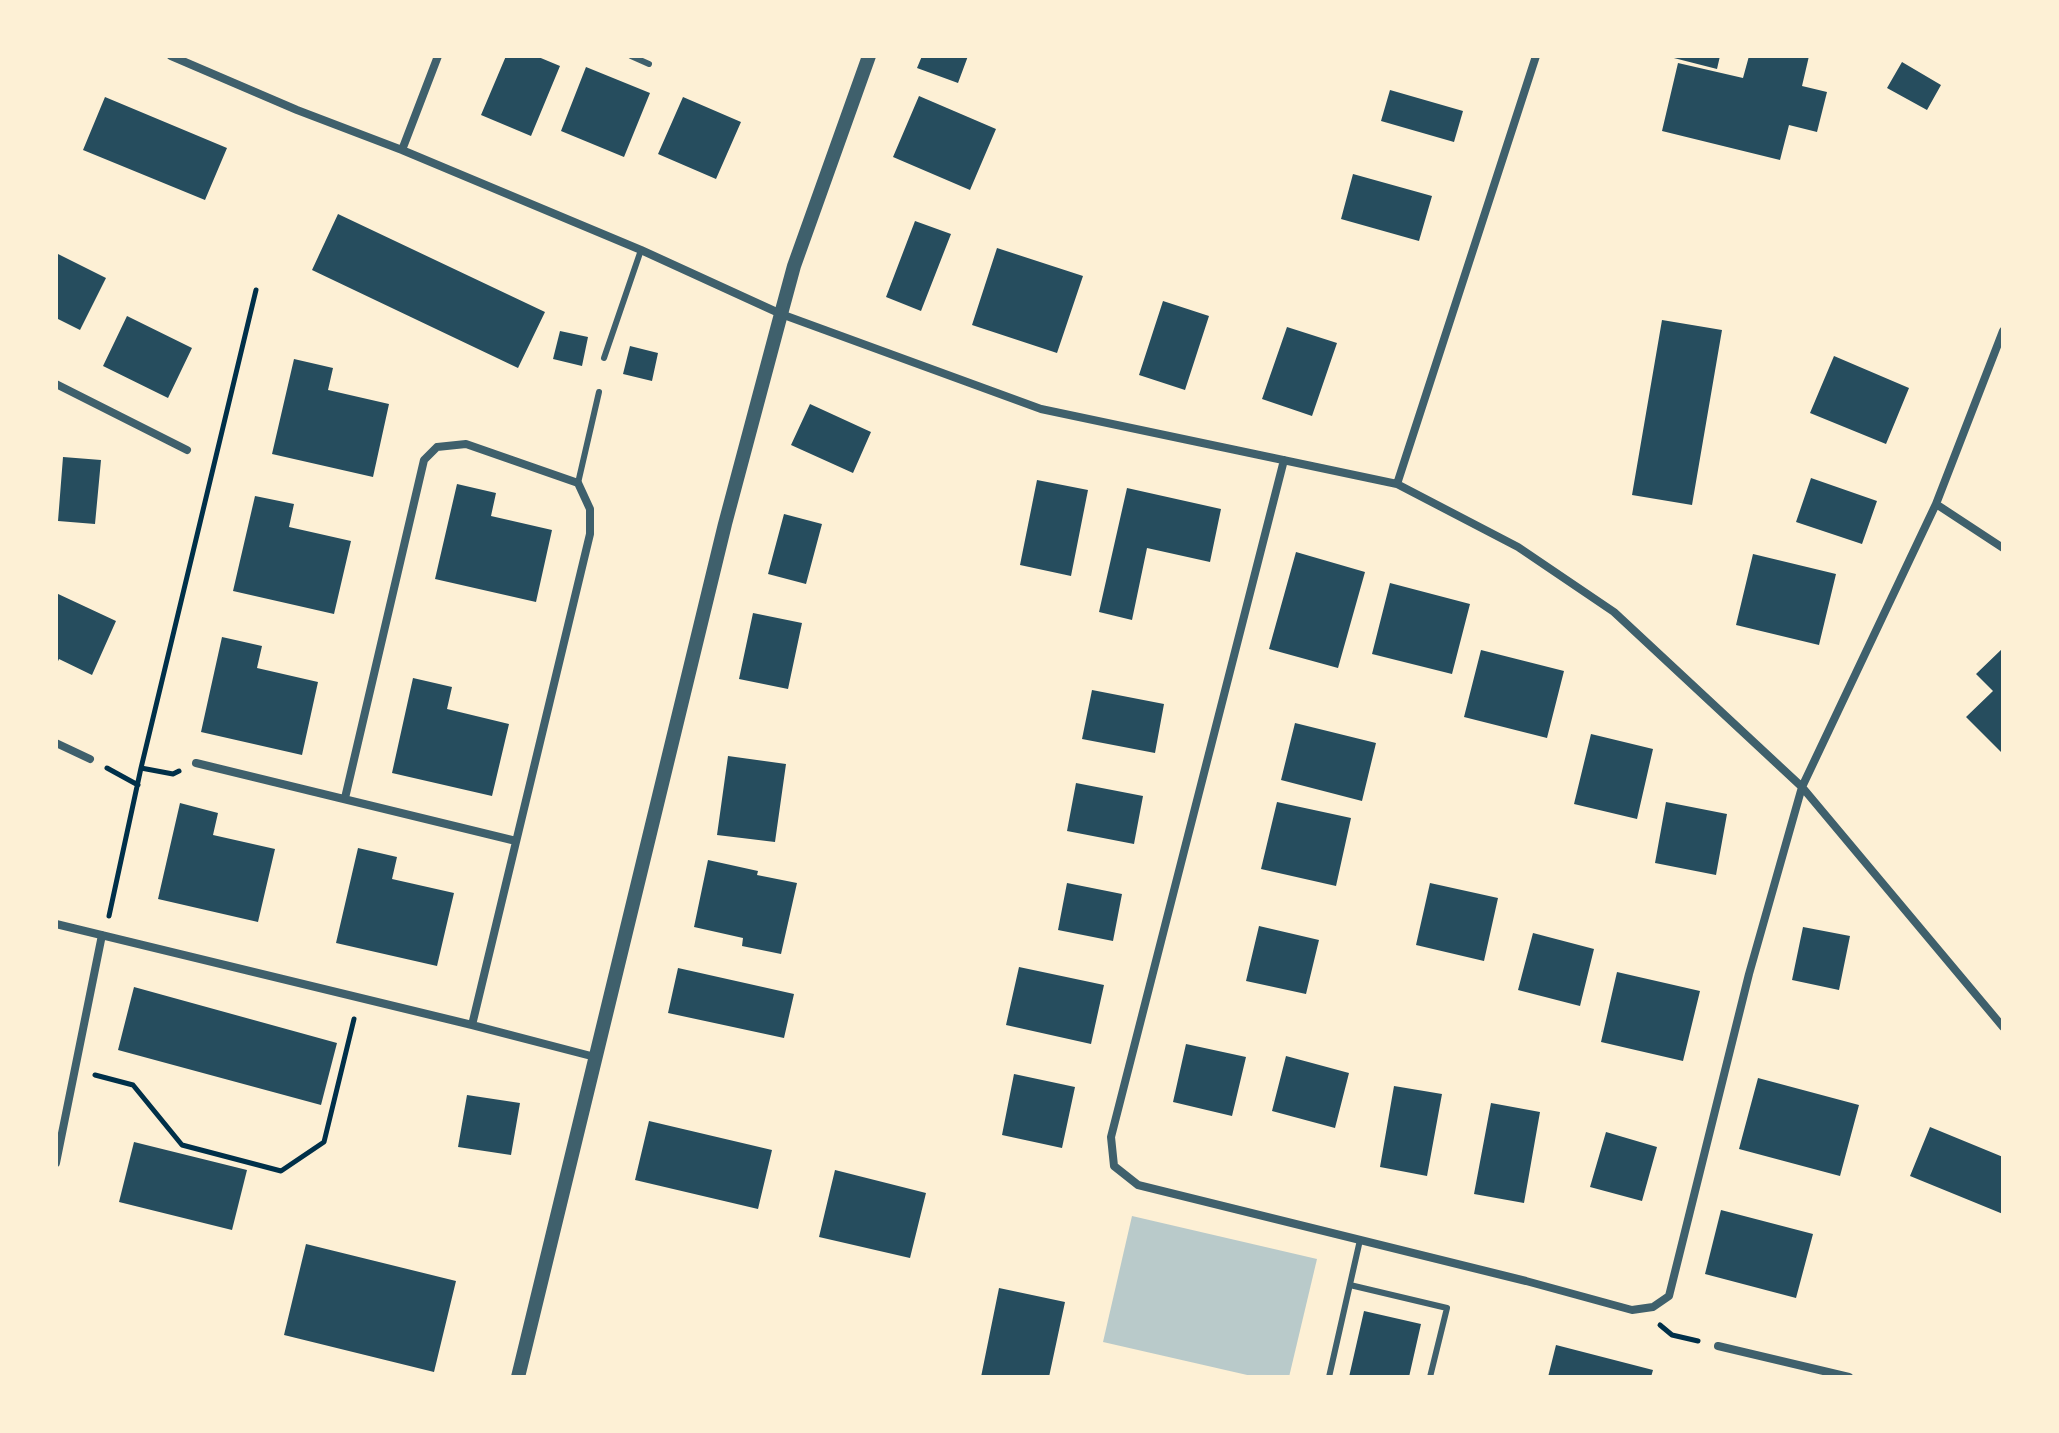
<!DOCTYPE html>
<html>
<head>
<meta charset="utf-8">
<style>
	body { margin:0 }
	#map { position:relative; width:2059px; height:1433px; overflow:hidden; background:#fdf0d5; font-family:"Source Sans 3",sans-serif }
	canvas { display:block }
	.frame { position:absolute; inset:0; border:58px solid #fdf0d5; pointer-events:none }
</style>
</head>
<body>
<div id="map">
<canvas width="2059" height="1433"></canvas>
<div class="frame"></div>
</div>
<script>
const context = document.querySelector('canvas').getContext('2d');
context.lineJoin = 'round';
function fillPath(path, color) { context.fillStyle = color; context.fill(path, 'evenodd'); }
function trace(path, color, width, dash) { context.strokeStyle = color; context.lineWidth = width; context.lineCap = dash ? 'butt' : 'round'; context.setLineDash(dash || []); context.stroke(path); }
const green = new Path2D(`
	M1132,1216L1317,1259L1289,1377H1256L1103,1342Z`);
const building = new Path2D(`
	M506,56H536L560,66L531,136L481,115Z
	M922,56H968L958,83L917,68Z
	M1666,56H1720L1717,69Z
	M1749,56H1809L1802,86L1827,92L1817,132L1789,125L1780,160L1662,131L1678,63L1743,78Z
	M1902,62L1941,85L1927,110L1887,88Z
	M586,67L650,93L624,157L561,131Z
	M1390,90L1463,111L1454,142L1381,121Z
	M919,96L996,129L970,190L893,157Z
	M105,97L227,148L205,200L83,150Z
	M683,97L741,122L716,179L658,154Z
	M1353,174L1432,196L1419,241L1341,219Z
	M338,214L545,312L518,368L312,270Z
	M915,221L951,234L921,311L886,297Z
	M997,248L1083,276L1057,353L972,325Z
	M56,253L106,278L80,330L56,318Z
	M1163,301L1209,316L1185,390L1139,375Z
	M127,316L192,348L168,398L103,366Z
	M1662,320L1722,330L1692,505L1632,495Z
	M1287,327L1337,343L1312,416L1262,399Z
	M560,331L588,337L582,366L553,359Z
	M630,346L658,353L652,381L623,374Z
	M1834,356L1909,388L1886,444L1810,413Z
	M294,359L333,368L328,390L389,404L373,477L272,454Z
	M810,404L871,432L853,473L791,445Z
	M63,457L101,460L95,524L58,521Z
	M1811,478L1877,501L1862,544L1796,522Z
	M1037,480L1088,490L1071,576L1020,565Z
	M457,484L496,493L491,516L552,530L536,602L435,579Z
	M1127,488L1221,509L1210,562L1147,548L1132,620L1099,612Z
	M255,496L294,504L289,527L351,541L334,614L233,591Z
	M784,514L822,524L806,584L768,574Z
	M1296,552L1365,572L1338,668L1269,649Z
	M1753,554L1836,574L1819,645L1736,625Z
	M1390,583L1470,604L1452,674L1372,654Z
	M56,593L116,621L92,675L59,659L56,666Z
	M753,613L802,623L788,689L739,679Z
	M222,637L262,646L257,668L318,682L302,755L201,732Z
	M2003,648V754L1966,717L1993,691L1976,674Z
	M1481,650L1564,671L1547,738L1464,717Z
	M413,678L452,687L447,709L509,724L492,796L392,773Z
	M1092,690L1164,704L1155,753L1082,739Z
	M1295,723L1376,743L1362,801L1281,780Z
	M1591,734L1653,749L1637,819L1574,804Z
	M728,756L786,764L775,842L717,835Z
	M1076,783L1143,796L1134,844L1067,831Z
	M1277,802L1351,818L1336,886L1261,869Z
	M1666,802L1727,814L1716,875L1655,863Z
	M180,803L218,813L213,835L275,849L258,922L158,899Z
	M358,848L397,857L392,879L454,893L437,966L336,943Z
	M708,860L758,871L757,875L797,883L781,954L742,946L743,938L694,927Z
	M1067,883L1122,894L1113,941L1058,930Z
	M1430,883L1498,898L1484,961L1416,945Z
	M1259,926L1319,940L1306,994L1246,981Z
	M1803,927L1850,936L1839,990L1792,980Z
	M1533,933L1594,949L1580,1006L1518,990Z
	M1019,967L1104,985L1091,1044L1006,1025Z
	M678,968L794,994L784,1038L668,1013Z
	M1617,972L1700,991L1683,1061L1601,1042Z
	M134,987L337,1043L321,1105L118,1050Z
	M1186,1044L1246,1057L1232,1116L1173,1102Z
	M1286,1056L1349,1073L1335,1128L1272,1111Z
	M1014,1074L1075,1087L1062,1148L1002,1135Z
	M1758,1078L1859,1105L1840,1176L1739,1149Z
	M1394,1086L1442,1094L1427,1176L1380,1167Z
	M467,1095L520,1103L511,1155L458,1147Z
	M1491,1103L1540,1112L1524,1203L1474,1194Z
	M649,1121L772,1150L758,1209L635,1180Z
	M1930,1127L2003,1157V1214L1910,1176Z
	M1606,1132L1657,1147L1642,1201L1590,1187Z
	M134,1142L247,1170L232,1230L119,1202Z
	M835,1170L926,1193L910,1258L819,1237Z
	M1721,1210L1813,1234L1796,1298L1705,1274Z
	M306,1244L456,1281L434,1372L284,1335Z
	M999,1288L1065,1302L1049,1377H981Z
	M1364,1311L1421,1324L1409,1377H1349Z
	M1556,1345L1653,1370L1651,1377H1548Z`);
const path = new Path2D(`
	M107,768L138,785
	M141,768L173,774L179,771
	M109,916L141,768L256,290
	M95,1075L133,1085L182,1145L281,1171L324,1142L354,1019
	M1660,1325L1672,1335L1698,1341`);
const service = new Path2D(`
	M631,56L649,64
	M604,358L641,250
	M578,483L599,392
	M1350,1285L1447,1308L1430,1377
	M1329,1377L1360,1240`);
const minor = new Path2D(`
	M171,56L297,110L402,150L641,250L781,314L1041,409L1397,484L1518,547L1614,612L1802,787L2003,1027
	M402,150L438,56
	M56,384L187,450
	M1284,460L1111,1137L1114,1166L1138,1185L1526,1281L1632,1310L1653,1307L1669,1296L1749,974L1802,787L1936,504L2003,331
	M1397,484L1536,56
	M1936,504L2003,548
	M56,743L90,759
	M196,763L516,841
	M345,798L424,460L437,447L466,444L578,483L590,509V534L472,1025
	M56,924L472,1025L595,1057
	M56,1163L102,935
	M1718,1346L1849,1377`);
const tertiary = new Path2D(`
	M518,1377L725,524L781,314L794,266L869,56`);
fillPath(green, '#b9caca');
fillPath(building, '#264d5e');
trace(path, '#003049', 5);
trace(service, '#3f606c', 6);
trace(minor, '#3f606c', 8);
trace(tertiary, '#3f606c', 14);
</script>
</body>
</html>
